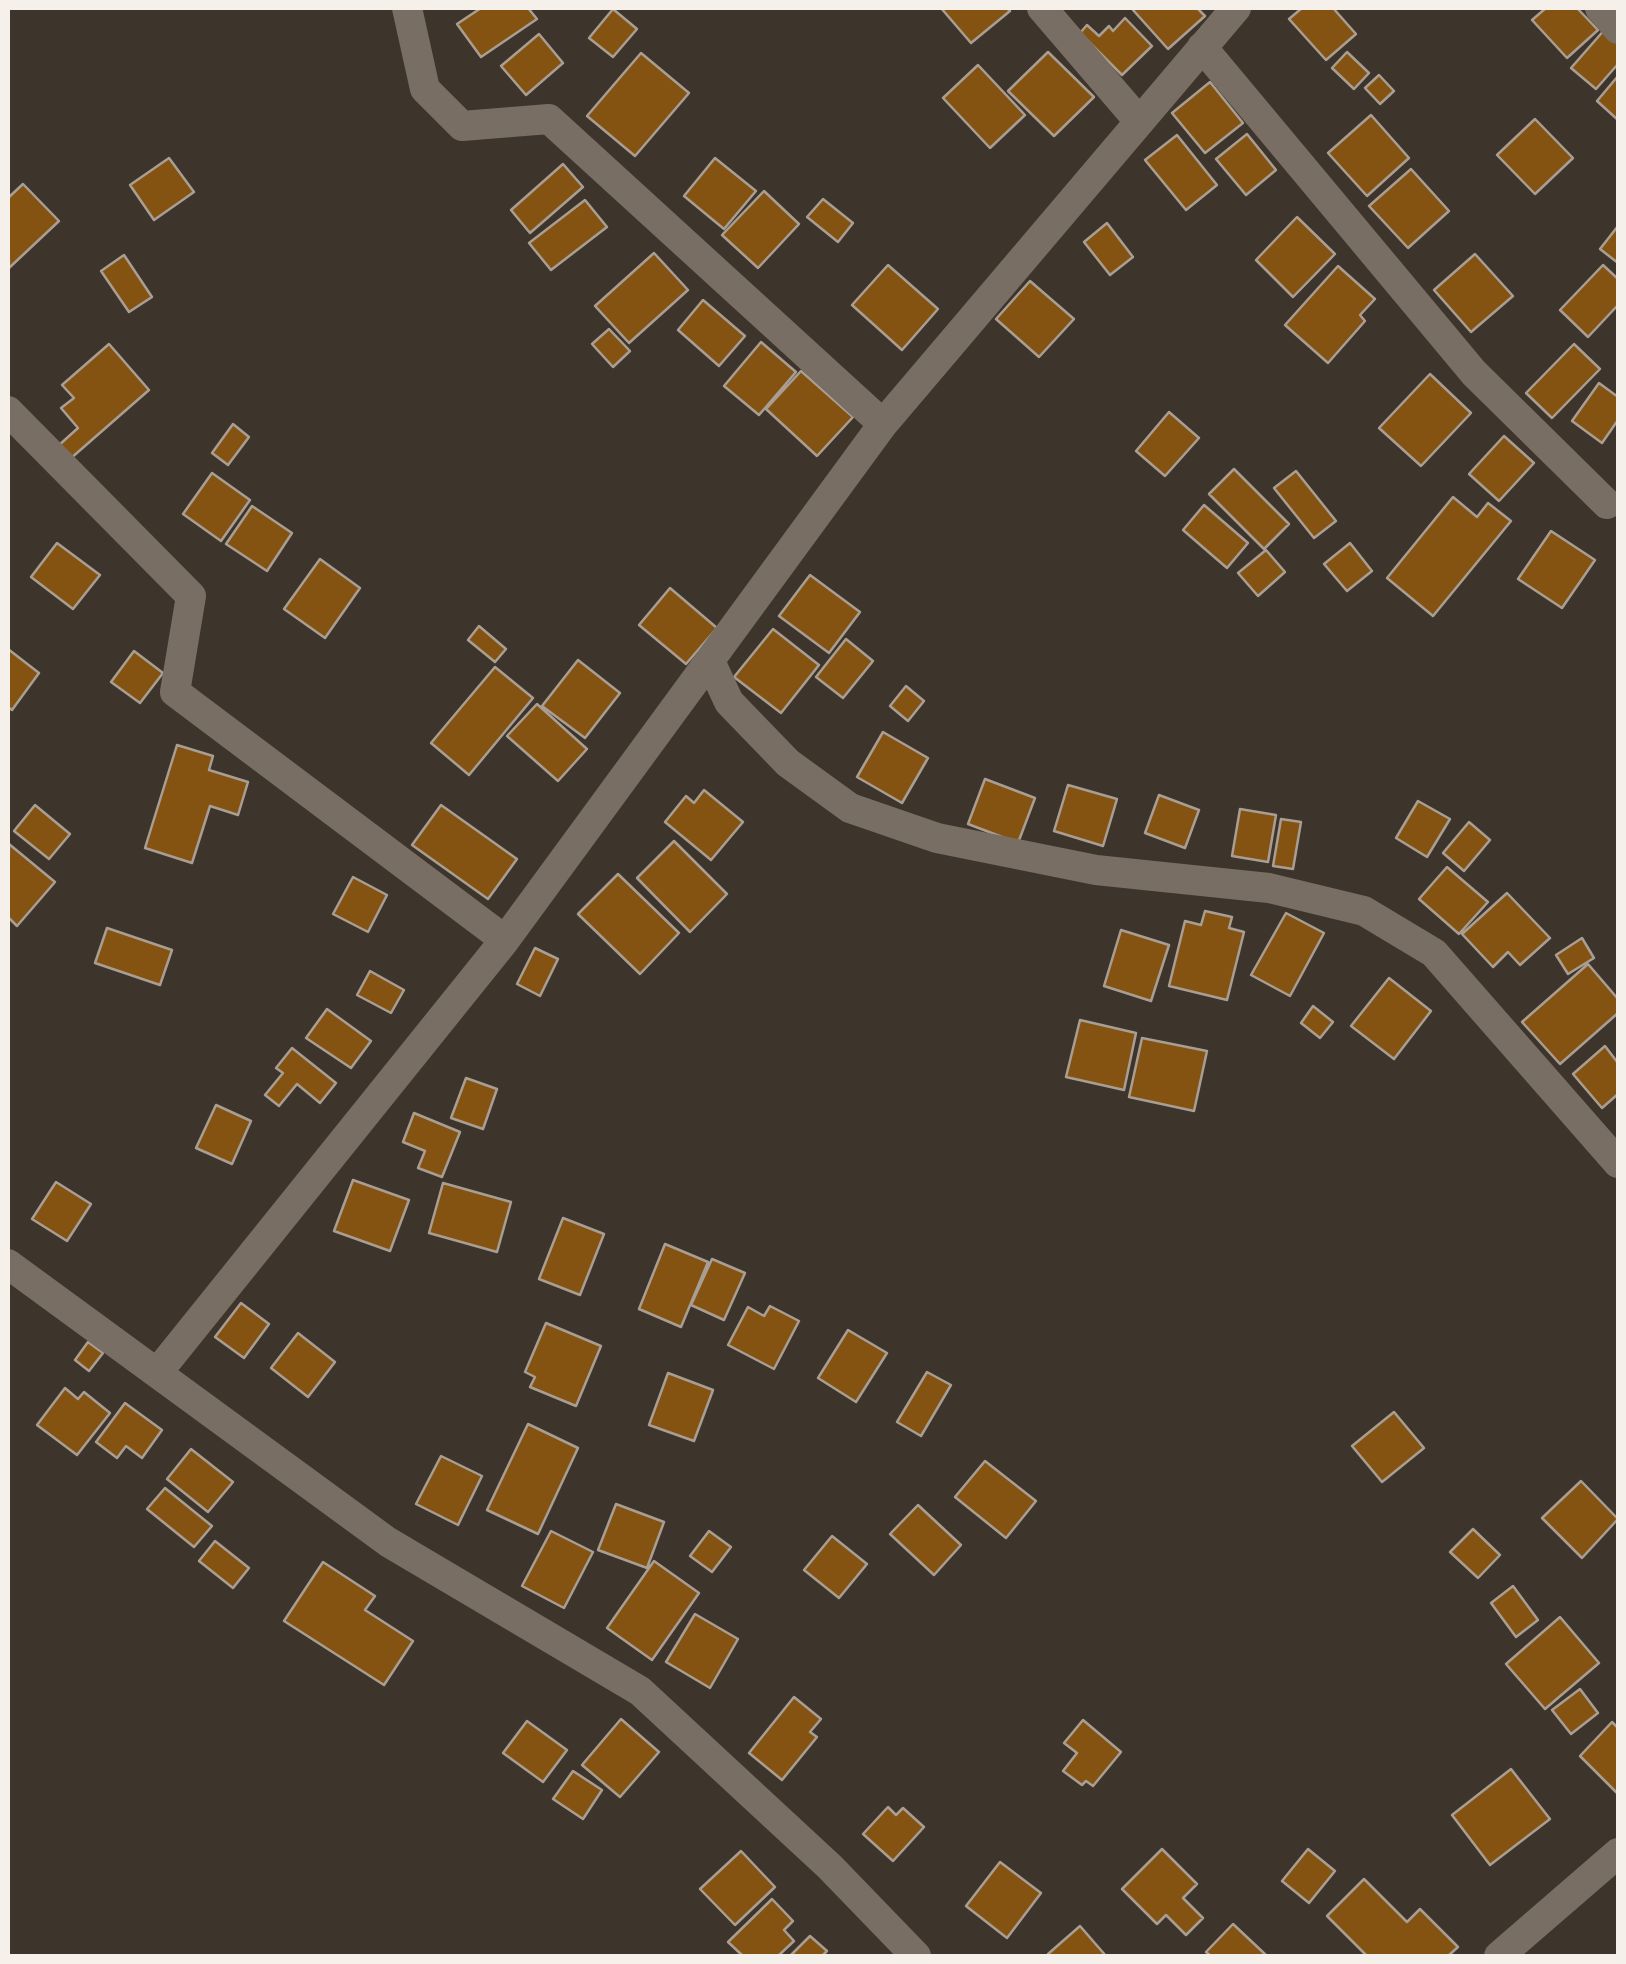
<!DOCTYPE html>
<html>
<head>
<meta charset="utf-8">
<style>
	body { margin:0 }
	#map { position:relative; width:1626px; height:1964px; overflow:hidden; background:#3d342b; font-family:Merriweather,serif }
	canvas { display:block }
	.frame { position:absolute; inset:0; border:10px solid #f6f0ea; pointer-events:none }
</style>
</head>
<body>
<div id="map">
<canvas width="1626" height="1964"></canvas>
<div class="frame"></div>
</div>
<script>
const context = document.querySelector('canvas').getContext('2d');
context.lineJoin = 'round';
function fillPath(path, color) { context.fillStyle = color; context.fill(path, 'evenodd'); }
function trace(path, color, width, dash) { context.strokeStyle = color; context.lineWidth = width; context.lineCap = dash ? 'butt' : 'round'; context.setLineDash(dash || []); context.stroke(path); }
const building = new Path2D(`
	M481,8H528L537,19L481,57L457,24Z
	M941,8H1007L1010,11L971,43Z
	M1136,8H1197L1205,16L1168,49L1133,10Z
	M1302,8H1333L1356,34L1326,60L1289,19Z
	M1546,8H1577L1598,30L1567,58L1532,20Z
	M613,9L637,29L613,57L589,38Z
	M1125,18L1152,46L1122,75L1080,33L1087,25L1099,36L1109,26L1113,31Z
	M1606,28L1618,40V64L1596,89L1571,68Z
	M539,34L563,63L526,95L501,66Z
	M1048,52L1094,97L1054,136L1008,91Z
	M1347,52L1369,73L1354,89L1332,68Z
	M641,53L689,93L635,156L587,116Z
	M978,65L1025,115L990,148L943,98Z
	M1379,75L1394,91L1380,104L1365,88Z
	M1618,76V120L1597,101Z
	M1210,82L1243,123L1205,153L1172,113Z
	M1371,115L1409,158L1367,196L1328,153Z
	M1535,119L1573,158L1535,194L1497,155Z
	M1247,134L1276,170L1246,195L1216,159Z
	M1177,135L1217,185L1186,210L1145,160Z
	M169,158L194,192L154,220L130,185Z
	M715,158L756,191L724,229L684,196Z
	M563,164L583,187L530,233L511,210Z
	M1411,169L1449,211L1408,248L1369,206Z
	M23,184L59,221L9,268L8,198Z
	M764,191L799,224L758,268L722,235Z
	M823,199L853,223L838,242L807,217Z
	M585,200L607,227L551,270L529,243Z
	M1297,217L1335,254L1293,297L1256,260Z
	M1107,223L1133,257L1110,275L1084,242Z
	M1618,226V263L1600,249Z
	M654,253L688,290L629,343L595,306Z
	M1475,254L1513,296L1471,332L1434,290Z
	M124,255L152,297L129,312L101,271Z
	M888,265L938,309L902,350L852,305Z
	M1603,265L1618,279V305L1588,337L1560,310Z
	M1338,266L1375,299L1360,315L1365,321L1328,363L1285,325Z
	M1030,281L1074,319L1039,357L996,319Z
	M703,300L745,336L719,366L678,330Z
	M609,329L630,351L613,367L592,344Z
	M761,342L796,372L759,415L724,386Z
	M109,344L149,390L70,459L58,446L78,428L61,408L74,398L62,385Z
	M1574,344L1600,369L1552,418L1526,393Z
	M801,371L853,417L817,456L766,409Z
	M1430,374L1471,413L1421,466L1379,428Z
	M1599,383L1618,397V420L1602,443L1572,421Z
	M1169,412L1199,438L1165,476L1136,451Z
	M233,424L249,437L228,465L212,453Z
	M1504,436L1534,463L1499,501L1469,474Z
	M1234,469L1289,524L1264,549L1209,494Z
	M1296,471L1336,521L1314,538L1274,488Z
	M212,473L250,500L221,541L183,514Z
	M1453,497L1477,517L1488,503L1511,521L1433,616L1387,578Z
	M1204,505L1248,543L1227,568L1183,530Z
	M252,506L292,533L267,571L226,544Z
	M1551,531L1595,560L1562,608L1518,579Z
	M57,543L100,575L73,609L31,577Z
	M1350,543L1372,571L1347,591L1324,564Z
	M1266,550L1285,572L1258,596L1238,573Z
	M320,559L360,588L325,638L284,609Z
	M810,575L860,612L829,653L779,616Z
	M670,588L717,628L686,664L639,625Z
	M479,626L506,649L495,662L468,640Z
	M773,629L819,665L781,713L734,677Z
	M846,639L873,661L843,698L816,677Z
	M8,649L39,673L12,710L8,707Z
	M134,651L163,673L140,703L111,682Z
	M578,660L620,693L585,738L542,706Z
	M495,667L533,698L469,775L431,743Z
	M906,686L924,701L908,721L890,706Z
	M537,704L587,749L558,781L507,736Z
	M883,732L928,758L902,803L857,777Z
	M177,745L213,756L209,770L248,782L238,815L210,806L192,863L145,848Z
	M985,779L1035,798L1018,843L968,824Z
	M1068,785L1117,799L1103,846L1054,831Z
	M704,790L743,822L711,860L665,822L686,796L694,803Z
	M1159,795L1199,810L1185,848L1145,833Z
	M1418,801L1450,819L1427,857L1396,838Z
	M35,805L70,834L49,859L14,831Z
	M441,805L517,859L488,899L412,845Z
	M1240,809L1276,815L1268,862L1232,856Z
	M1281,819L1301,822L1293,869L1273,866Z
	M1469,822L1490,840L1464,871L1443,853Z
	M674,841L727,894L690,932L637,878Z
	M9,844L55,882L17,926L8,917Z
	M1447,867L1488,902L1459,934L1419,899Z
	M618,874L679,933L640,974L578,914Z
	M353,877L387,895L368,932L333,914Z
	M1507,893L1550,938L1520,965L1508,952L1493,967L1462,934Z
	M1205,911L1232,917L1229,928L1244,932L1227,1000L1169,986L1185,921L1201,925Z
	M1286,913L1324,933L1290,996L1251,975Z
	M107,928L172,950L160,985L95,963Z
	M1121,930L1169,945L1151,1001L1104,986Z
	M1582,938L1594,958L1568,974L1556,955Z
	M535,948L558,959L540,996L517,984Z
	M1588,964L1618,999V1013L1560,1064L1522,1022Z
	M370,971L404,990L391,1013L357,995Z
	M1389,978L1431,1011L1394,1059L1351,1026Z
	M1313,1006L1333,1022L1320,1038L1301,1023Z
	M327,1009L371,1041L351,1068L306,1038Z
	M1080,1020L1136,1033L1124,1090L1066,1077Z
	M1142,1038L1207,1051L1194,1111L1129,1097Z
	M1605,1046L1618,1063V1094L1602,1108L1573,1074Z
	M292,1048L336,1083L320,1103L297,1084L279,1106L265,1095L283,1073L276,1068Z
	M466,1078L497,1089L483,1129L451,1118Z
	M216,1105L251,1121L232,1164L196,1148Z
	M414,1113L460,1132L442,1177L418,1168L425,1151L403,1142Z
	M353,1180L409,1200L390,1251L334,1231Z
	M56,1182L91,1204L67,1241L32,1219Z
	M443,1183L511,1202L497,1252L429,1233Z
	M563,1218L604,1234L580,1295L539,1279Z
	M665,1244L708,1262L681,1327L639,1309Z
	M712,1259L745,1273L724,1320L691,1305Z
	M241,1303L269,1324L244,1358L215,1337Z
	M770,1306L799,1321L774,1369L728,1345L748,1307L764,1316Z
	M546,1323L601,1346L576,1406L530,1387L535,1377L525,1372Z
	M848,1330L887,1353L856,1402L818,1378Z
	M298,1333L335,1362L308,1397L271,1368Z
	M88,1342L103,1353L89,1371L75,1360Z
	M927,1372L951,1385L921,1436L897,1422Z
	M668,1373L713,1390L694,1441L649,1425Z
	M65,1388L78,1399L84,1392L110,1413L77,1455L37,1425Z
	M125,1403L162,1430L142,1458L126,1446L117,1458L96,1442Z
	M1394,1412L1424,1448L1382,1482L1352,1446Z
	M528,1424L578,1448L538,1534L487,1510Z
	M191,1449L233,1482L208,1512L167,1479Z
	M441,1456L482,1476L458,1525L416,1504Z
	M985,1461L1036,1501L1006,1538L955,1497Z
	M1581,1481L1618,1519L1582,1558L1542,1518Z
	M165,1488L212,1526L194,1547L147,1509Z
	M616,1504L664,1522L647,1568L598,1550Z
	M918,1505L961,1545L934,1575L890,1534Z
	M1473,1529L1500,1555L1478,1578L1450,1552Z
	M551,1531L593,1552L564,1608L522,1586Z
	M709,1531L731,1547L712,1572L690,1556Z
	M832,1536L867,1564L839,1598L804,1570Z
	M215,1541L249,1568L233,1588L199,1561Z
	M654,1561L699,1593L652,1660L607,1628Z
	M323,1562L375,1596L365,1610L413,1641L384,1685L284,1621Z
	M1513,1586L1538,1620L1516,1637L1491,1603Z
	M695,1614L738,1639L710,1688L666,1662Z
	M1560,1617L1599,1663L1545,1709L1506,1664Z
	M1580,1689L1598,1713L1571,1734L1552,1710Z
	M794,1697L821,1719L810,1732L817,1737L782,1780L749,1753Z
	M621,1719L659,1752L620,1797L582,1765Z
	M1083,1720L1121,1752L1093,1786L1086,1781L1082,1785L1063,1771L1077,1753L1064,1743Z
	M527,1721L567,1750L543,1782L503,1753Z
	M1612,1722L1618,1728V1794L1580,1756Z
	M1511,1769L1550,1819L1490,1865L1452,1815Z
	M573,1771L602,1790L583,1819L553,1799Z
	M888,1807L896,1815L903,1808L924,1827L893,1861L863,1834Z
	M1162,1849L1197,1884L1183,1898L1203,1918L1186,1935L1166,1915L1157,1924L1122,1889Z
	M1308,1849L1335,1871L1309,1903L1282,1881Z
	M741,1851L775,1887L735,1925L700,1889Z
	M1000,1862L1041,1893L1007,1938L966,1906Z
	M1364,1879L1407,1922L1420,1909L1458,1947L1448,1956H1367L1327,1916Z
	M772,1899L793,1921L784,1930L794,1941L778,1956H743L728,1942Z
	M1233,1924L1267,1956H1211L1206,1952Z
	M1080,1926L1106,1956H1050L1048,1954Z
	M810,1936L827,1951L822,1956H790Z`);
const street = new Path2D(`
	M407,8L425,89L462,126L549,119L883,424
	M1042,8L1138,120
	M1600,8L1618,29
	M1202,47L1474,373L1607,504
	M8,411L191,596L175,692L505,940
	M710,661L729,702L788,763L850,808L937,838L1096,870L1269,888L1364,911L1434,953L1618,1163
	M8,1264L388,1542L640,1691L830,1867L916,1956
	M157,1373L505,940L883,424L1236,8
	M1499,1956L1618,1853`);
fillPath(building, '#855311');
trace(building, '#a99e93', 2.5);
trace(street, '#786e63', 30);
</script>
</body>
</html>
